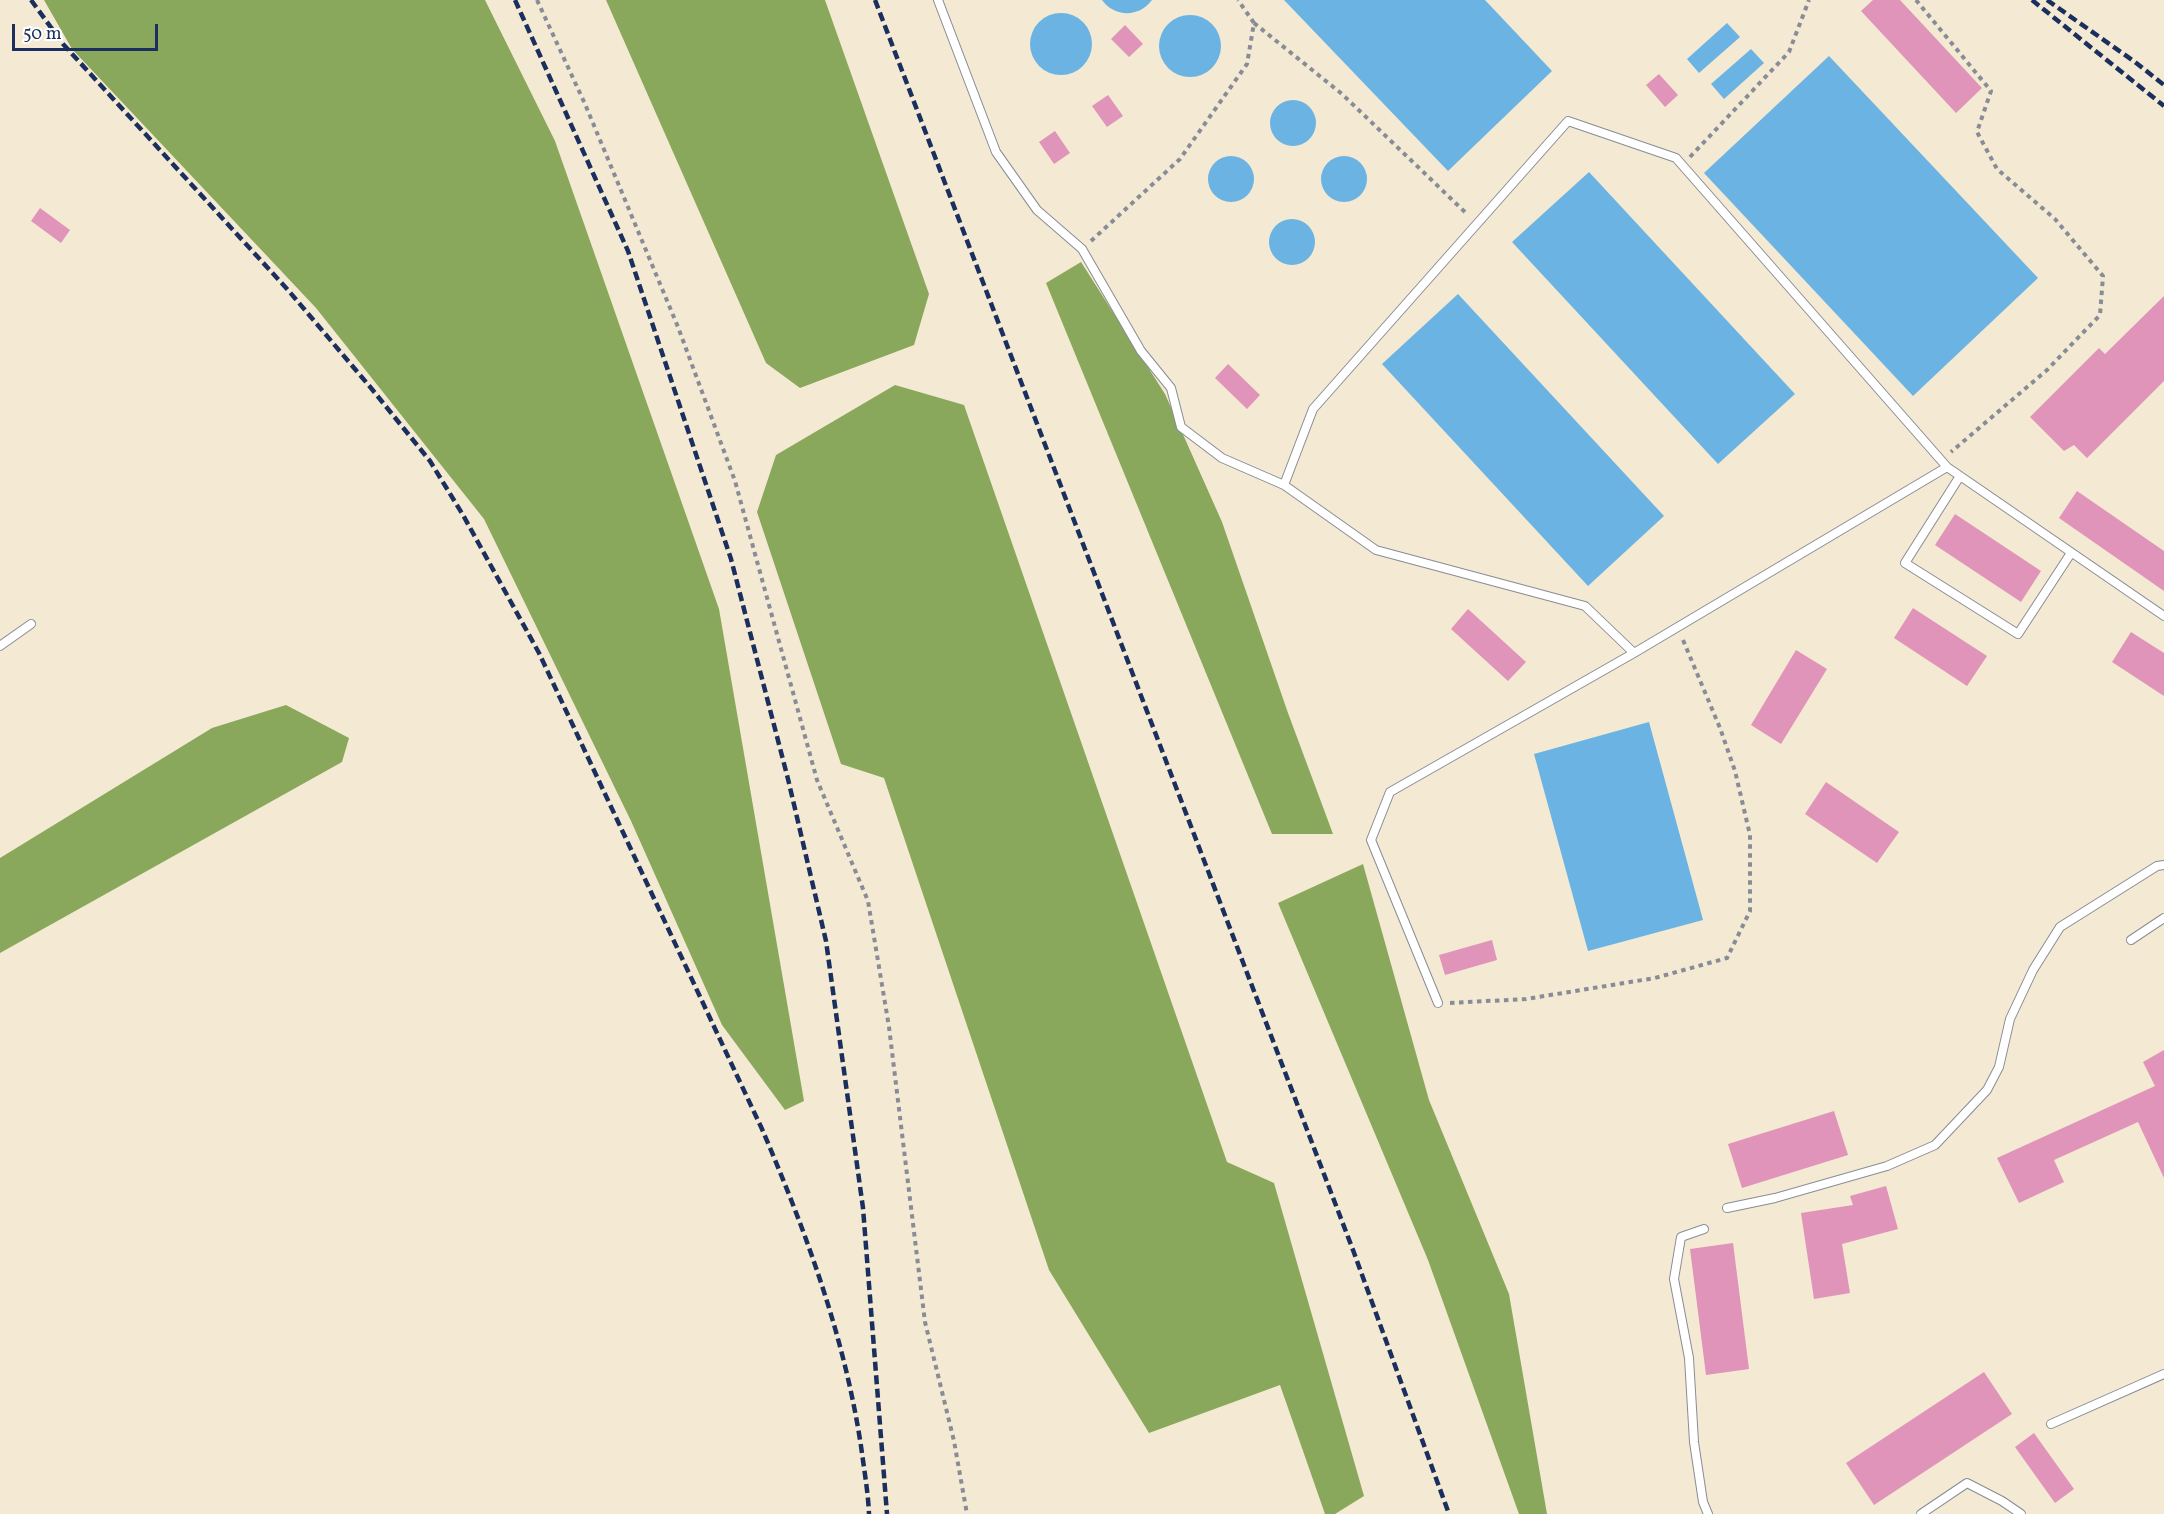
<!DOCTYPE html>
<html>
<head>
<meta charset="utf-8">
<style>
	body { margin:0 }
	#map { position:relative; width:2164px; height:1514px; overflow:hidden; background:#f4e9d2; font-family:Vollkorn,serif }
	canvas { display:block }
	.scale { position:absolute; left:12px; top:24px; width:146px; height:27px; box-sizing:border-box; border:3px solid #1b2f5e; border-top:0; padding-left:8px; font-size:18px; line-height:21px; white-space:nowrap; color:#1b2f5e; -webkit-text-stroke:4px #fff; paint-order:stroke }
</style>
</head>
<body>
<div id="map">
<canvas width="2164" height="1514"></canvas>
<div class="scale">50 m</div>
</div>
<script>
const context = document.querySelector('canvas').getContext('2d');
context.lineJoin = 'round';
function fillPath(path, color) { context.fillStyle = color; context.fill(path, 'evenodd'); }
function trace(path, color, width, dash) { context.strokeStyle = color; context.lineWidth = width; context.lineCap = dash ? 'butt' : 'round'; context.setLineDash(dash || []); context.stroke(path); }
const forest = new Path2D(`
	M44,0H485L555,141L719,609L804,1101L785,1110L722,1025L631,821L484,519L316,308L72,49Z
	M606,0H825L929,294L914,345L800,388L766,363Z
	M1081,262L1165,394L1222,522L1288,713L1333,834H1272L1046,283Z
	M895,385L964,405L1227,1162L1274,1183L1364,1496L1335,1514H1325L1280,1385L1149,1433L1049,1270L884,778L841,764L757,512L776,455Z
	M286,705L349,738L342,762L0,953V858L212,728Z
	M1363,864L1429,1100L1509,1294L1547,1514H1519L1428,1260L1278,903Z`);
const water = new Path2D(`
	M1102,0H1152C1139,18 1114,17 1102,0Z
	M1284,0H1485L1552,71L1448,171Z
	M1030 44a31 31 0 1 1 62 0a31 31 0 1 1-62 0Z
	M1159 46a31 31 0 1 1 62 0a31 31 0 1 1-62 0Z
	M1727,23L1740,37L1699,73L1687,59Z
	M1751,49L1764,63L1724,99L1711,84Z
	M1829,56L2038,278L1913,396L1704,173Z
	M1270 123a23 23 0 1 1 46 0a23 23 0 1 1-46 0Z
	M1208 179a23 23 0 1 1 46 0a23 23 0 1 1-46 0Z
	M1321 179a23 23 0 1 1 46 0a23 23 0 1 1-46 0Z
	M1589,172L1795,394L1718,464L1512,242Z
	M1269 242a23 23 0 1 1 46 0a23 23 0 1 1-46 0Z
	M1458,294L1664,516L1588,586L1382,364Z
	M1649,722L1703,920L1588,951L1534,754Z`);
const building = new Path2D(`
	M1873,0H1900L1982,88L1956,113L1861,11Z
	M1125,25L1143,44L1129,57L1111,39Z
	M1659,74L1678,95L1665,107L1646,85Z
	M1108,95L1123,116L1107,127L1092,106Z
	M1055,131L1070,153L1054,164L1039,142Z
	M40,208L70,230L61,243L31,221Z
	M2164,296V381L2087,458L2074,445L2064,451L2030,417L2099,348L2105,354Z
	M1228,364L1260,395L1247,409L1215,378Z
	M2077,491L2164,551V591L2059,518Z
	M1955,514L2041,571L2021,602L1935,545Z
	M1913,608L1987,656L1967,686L1894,638Z
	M1468,609L1526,662L1508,681L1451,629Z
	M2131,632L2164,653V696L2112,662Z
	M1796,650L1827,669L1781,744L1751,725Z
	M1826,782L1899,832L1877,863L1805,814Z
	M1492,940L1497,960L1445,975L1439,955Z
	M2164,1050V1178L2138,1122L2054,1160L2064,1182L2019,1203L1997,1158L2155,1086L2143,1062Z
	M1834,1111L1848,1155L1742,1188L1728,1144Z
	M1886,1186L1898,1229L1842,1244L1850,1293L1814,1299L1801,1213L1853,1205L1850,1196Z
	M1733,1243L1749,1369L1706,1375L1690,1249Z
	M1984,1372L2012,1414L1874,1505L1846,1463Z
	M2034,1433L2074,1489L2055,1503L2015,1447Z`);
const path = new Path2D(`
	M537,0L585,104L678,327L735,481L817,780L868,901L889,1027L925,1322L954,1441L967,1514
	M1916,0L1991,91L1977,132L1997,169L2055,219L2103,276L2100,315L2047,370L1951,452
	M1254,23L1342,94L1468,215
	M1690,157L1789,52L1809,0
	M1091,241L1180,159L1247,64L1254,23L1238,0
	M1450,1003L1526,999L1655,978L1727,958L1750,911V835L1735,771L1720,728L1683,640`);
const service = new Path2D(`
	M938,0L996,152L1037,210L1082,249L1141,351L1171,388L1181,427L1222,458L1284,485
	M1960,476L1905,563L2018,634L2071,553
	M0,646L31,624
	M1634,653L1585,606L1376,550L1284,485L1313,409L1568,121L1676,158L1947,467L2164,616
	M2131,940L2164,918
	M1438,1003L1371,840L1390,792L1634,653L1947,467
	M1727,1208L1775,1198L1887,1166L1935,1145L1987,1090L1999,1067L2010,1019L2033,970L2060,927L2157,866L2164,865
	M1704,1229L1681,1237L1674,1279L1689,1358L1694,1442L1703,1502L1708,1514
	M2051,1424L2164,1374
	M1921,1514L1967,1483L2002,1501L2021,1514`);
const rail = new Path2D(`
	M31,0L63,44L288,290L371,388L430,461L463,515L539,653L762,1129C806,1232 844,1335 861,1446C864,1469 868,1491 869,1514
	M515,0L628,251L731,559L788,779L826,941L863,1208L887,1514
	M875,0L1353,1250L1449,1514
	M2032,0L2164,106
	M2047,0L2135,62L2164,85`);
fillPath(forest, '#8aa85b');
fillPath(water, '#6ab3e2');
fillPath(building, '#e094b9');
trace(service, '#888c98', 10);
trace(path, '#888c98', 4, [4.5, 4.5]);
trace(service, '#fff', 8);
trace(rail, '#1b2f5e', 4.5, [9, 4.5]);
</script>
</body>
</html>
